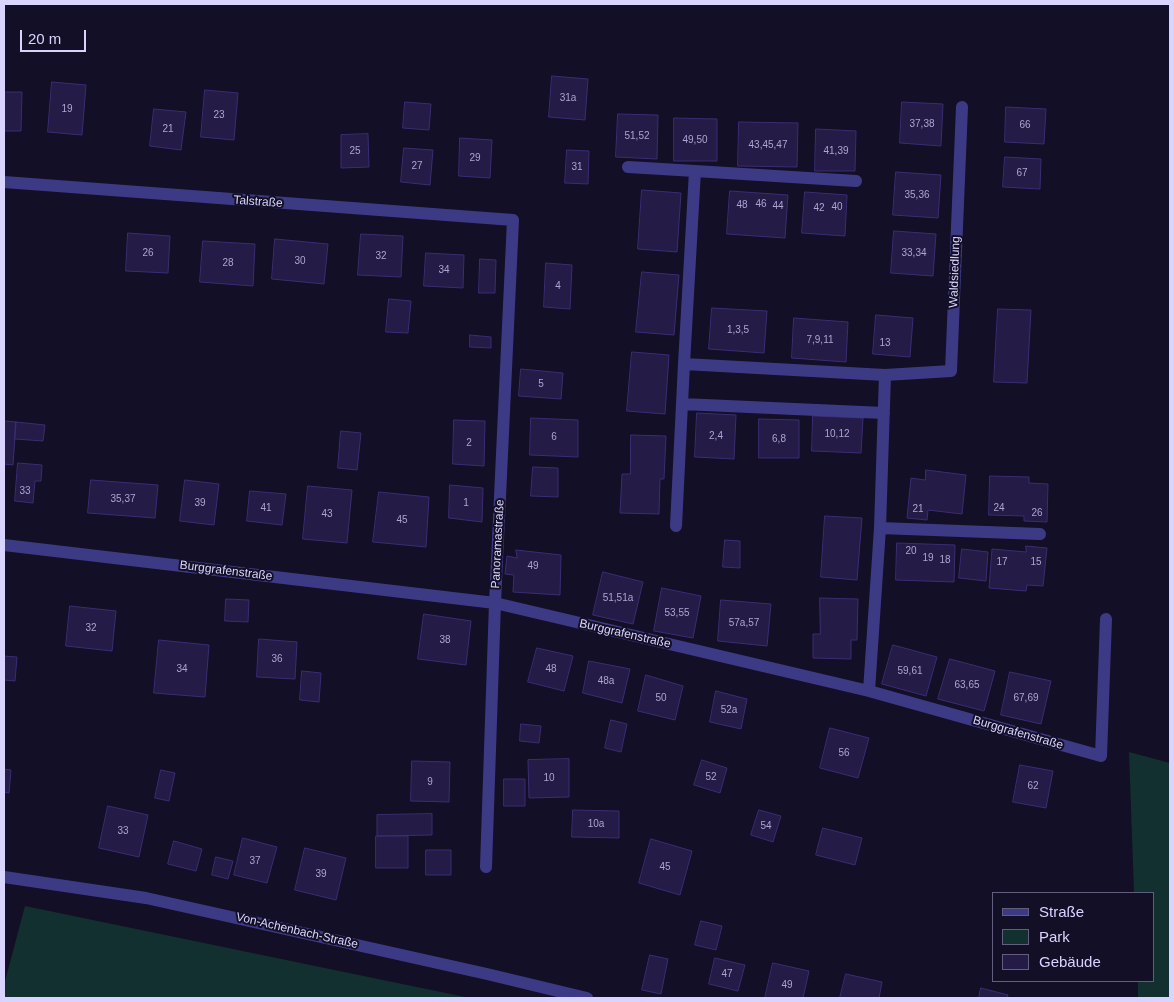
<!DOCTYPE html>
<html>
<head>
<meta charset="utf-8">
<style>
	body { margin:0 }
	#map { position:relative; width:1174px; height:1002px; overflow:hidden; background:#130f26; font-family:Helvetica,sans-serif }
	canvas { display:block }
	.frame { position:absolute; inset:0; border:5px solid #d9d4ff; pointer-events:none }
	.legend { position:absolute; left:992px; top:892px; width:162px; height:90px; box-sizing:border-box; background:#130f26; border:1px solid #625e7d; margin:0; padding:6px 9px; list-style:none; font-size:15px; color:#d9d4ff }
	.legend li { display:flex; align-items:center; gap:10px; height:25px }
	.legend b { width:25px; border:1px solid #625e7d }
	.scale { position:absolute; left:20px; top:30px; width:66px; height:22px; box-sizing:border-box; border:2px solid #d9d4ff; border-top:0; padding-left:6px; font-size:15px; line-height:18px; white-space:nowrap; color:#d9d4ff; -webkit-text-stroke:4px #130f26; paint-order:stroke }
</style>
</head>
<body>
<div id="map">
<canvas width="1174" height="1002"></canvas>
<div class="frame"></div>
<ul class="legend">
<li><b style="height:6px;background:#3d3a85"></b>Straße</li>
<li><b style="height:14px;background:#12302f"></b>Park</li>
<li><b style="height:14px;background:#241b47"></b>Gebäude</li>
</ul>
<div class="scale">20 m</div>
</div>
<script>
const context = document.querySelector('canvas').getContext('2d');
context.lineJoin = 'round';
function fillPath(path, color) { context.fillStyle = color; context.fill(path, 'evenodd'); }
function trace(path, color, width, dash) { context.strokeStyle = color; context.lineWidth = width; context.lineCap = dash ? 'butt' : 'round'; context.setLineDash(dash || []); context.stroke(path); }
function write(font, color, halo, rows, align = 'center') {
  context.font = font + ' Helvetica,sans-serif'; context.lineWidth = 4; context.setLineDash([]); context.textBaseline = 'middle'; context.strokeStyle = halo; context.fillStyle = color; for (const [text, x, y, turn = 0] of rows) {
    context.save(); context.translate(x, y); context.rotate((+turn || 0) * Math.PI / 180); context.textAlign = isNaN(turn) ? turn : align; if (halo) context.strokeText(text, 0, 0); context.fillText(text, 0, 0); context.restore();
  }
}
const green = new Path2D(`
	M1129,752L1170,763V998H1138V981H1153V893H1134Z
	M25,906L470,998H4V985Z`);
const building = new Path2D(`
	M552,76L588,79L585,120L549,117Z
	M52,82L86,85L82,135L48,132Z
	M205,90L238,93L234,140L201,137Z
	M4,92H22L21,131H4Z
	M405,102L431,104L429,130L403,128Z
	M902,102L943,104L941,146L900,143Z
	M1006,107L1046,109L1044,144L1005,142Z
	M154,109L186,112L181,150L150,146Z
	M618,114L658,115L657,159L616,157Z
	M674,118L717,119V161H674Z
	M739,122L798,123L797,167L738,166Z
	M816,129L856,131L855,171H815Z
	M368,134L369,167L341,168V135Z
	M460,138L492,140L490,178L459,176Z
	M404,148L433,150L430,185L401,182Z
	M567,150L589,151L588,184L565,183Z
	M1005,157L1041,159L1040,189L1003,187Z
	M896,172L941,175L938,218L893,215Z
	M642,190L681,193L677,252L638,249Z
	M730,191L788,195L785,238L727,234Z
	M805,192L847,195L845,236L802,233Z
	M894,231L936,234L933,276L891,273Z
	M128,233L170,236L168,273L126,271Z
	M361,234L403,236L401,277L358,275Z
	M275,239L328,244L324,284L272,279Z
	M203,241L255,244L253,286L200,282Z
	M426,253L464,255L463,288L424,286Z
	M480,259L496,260L495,293H479Z
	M546,263L572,265L570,309L544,307Z
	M642,272L679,275L674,335L636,332Z
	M389,299L411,301L408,333L386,332Z
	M712,308L767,311L764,353L709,349Z
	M998,309L1031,310L1027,383L994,382Z
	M876,315L913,318L910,357L873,354Z
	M794,318L848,322L846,362L792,358Z
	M470,335L491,337V348L470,347Z
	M632,352L669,355L665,414L627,411Z
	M521,369L563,373L561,399L519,396Z
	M697,413L736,415L734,459L695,457Z
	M813,416L863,418L861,453L812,451Z
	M531,418L578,420V457L530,455Z
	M759,419L799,420V458H759Z
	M454,420L485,421L484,466L453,464Z
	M5,421L16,422L13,465L4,464Z
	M16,422L45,425L43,441L15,439Z
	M341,431L361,433L357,470L338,468Z
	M631,435L666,436L664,479H660L659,514L620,513L622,474H630Z
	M18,463L42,465L41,481H35L33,503L15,501Z
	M533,467L558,468V497L531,496Z
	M926,470L966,475L962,514L928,510L927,520L907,518L911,478L925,480Z
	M990,476L1029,477V483L1048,484L1047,522L1024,521V516L989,515Z
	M91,480L158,485L155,518L88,513Z
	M185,480L219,484L214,525L180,521Z
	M450,485L483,488L482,522L449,518Z
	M308,486L352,490L347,543L303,539Z
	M250,491L286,494L282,525L247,521Z
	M379,492L429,497L426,547L373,542Z
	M825,516L862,518L857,580L821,577Z
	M725,540L740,541V568L723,567Z
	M897,543L955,545L954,582L896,580Z
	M1026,546L1047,548L1043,586L1027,585L1026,591L989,588L992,549L1026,552Z
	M962,549L988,552L986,581L959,578Z
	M516,550L561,555L560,595L513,592L514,575L505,574L507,556L517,558Z
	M603,572L643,582L633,624L593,615Z
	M662,588L701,596L693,638L654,631Z
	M820,598L858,599L857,640H851V659L813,658V634H820Z
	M226,599L249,600L248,622L225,621Z
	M721,600L771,604L767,646L718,641Z
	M70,606L116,611L112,651L66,646Z
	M424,614L471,621L466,665L418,659Z
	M259,639L297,642L295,679L257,677Z
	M159,640L209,645L205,697L154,693Z
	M893,645L937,657L926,696L882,684Z
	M537,648L573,656L564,691L528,682Z
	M4,656L17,657L15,681L4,680Z
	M950,659L995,671L984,711L938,699Z
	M589,661L630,669L622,703L583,693Z
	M302,671L321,673L319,702L300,700Z
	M1010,672L1051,681L1041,724L1001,715Z
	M646,675L683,686L675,720L638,711Z
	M716,691L747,699L741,729L710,722Z
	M611,720L627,724L621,752L605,748Z
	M521,724L541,726L539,743L520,741Z
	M830,728L869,738L858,778L820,768Z
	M569,759V797L529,798L528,760Z
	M702,760L727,768L720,793L694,785Z
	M412,761L450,762L449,802L411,801Z
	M1020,765L1053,771L1046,808L1013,802Z
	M4,769L11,770L9,793L4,792Z
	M161,770L175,773L169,801L155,798Z
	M504,779H525V806H504Z
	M108,806L148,815L139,857L99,848Z
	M573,810L619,811V838L572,837Z
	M759,810L781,816L773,842L751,835Z
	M432,814V835L377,836V815Z
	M823,828L862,838L855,865L816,855Z
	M376,836H408V868H376Z
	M243,838L277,847L267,883L234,875Z
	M651,839L692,851L680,895L639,883Z
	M174,841L202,849L196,871L168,864Z
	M305,848L346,858L336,900L295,890Z
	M426,850H451V875H426Z
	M216,857L233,861L228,879L212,875Z
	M701,921L722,926L716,950L695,945Z
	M650,955L668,959L661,994L642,990Z
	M715,958L745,965L738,991L709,984Z
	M773,963L809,971L803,998H765Z
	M846,974L882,982L879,998H840Z
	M981,988L1008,995L1007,998H979Z`);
const minor = new Path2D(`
	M628,167L695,171
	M856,181L695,171L684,364L885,375L951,371L962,107
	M4,182L513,220L495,603L486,867
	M682,404L684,364
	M676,526L682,404L884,413
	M880,528L1040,534
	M4,545L495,603L869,691L1101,756L1106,619
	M869,691L880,528L885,375
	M4,877L146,898L487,974L587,998`);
const numberNames = [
	["31a",568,98],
	["19",67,109],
	["23",219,115],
	["37,38",922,124],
	["66",1025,125],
	["21",168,129],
	["51,52",637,136],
	["49,50",695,140],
	["43,45,47",768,145],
	["25",355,151],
	["41,39",836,151],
	["29",475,158],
	["27",417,166],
	["31",577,167],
	["67",1022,173],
	["35,36",917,195],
	["46",761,204],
	["48",742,205],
	["44",778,206],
	["40",837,207],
	["42",819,208],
	["26",148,253],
	["33,34",914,253],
	["32",381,256],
	["30",300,261],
	["28",228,263],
	["34",444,270],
	["4",558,286],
	["1,3,5",738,330],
	["7,9,11",820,340],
	["13",885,343],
	["5",541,384],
	["10,12",837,434],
	["2,4",716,436],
	["6",554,437],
	["6,8",779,439],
	["2",469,443],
	["33",25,491],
	["35,37",123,499],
	["39",200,503],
	["1",466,503],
	["41",266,508],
	["24",999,508],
	["21",918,509],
	["26",1037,513],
	["43",327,514],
	["45",402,520],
	["20",911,551],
	["19",928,558],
	["18",945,560],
	["17",1002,562],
	["15",1036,562],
	["49",533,566],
	["51,51a",618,598],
	["53,55",677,613],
	["57a,57",744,623],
	["32",91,628],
	["38",445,640],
	["36",277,659],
	["34",182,669],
	["48",551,669],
	["59,61",910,671],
	["48a",606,681],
	["63,65",967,685],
	["50",661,698],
	["67,69",1026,698],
	["52a",729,710],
	["56",844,753],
	["52",711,777],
	["10",549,778],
	["9",430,782],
	["62",1033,786],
	["10a",596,824],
	["54",766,826],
	["33",123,831],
	["37",255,861],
	["45",665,867],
	["39",321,874],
	["47",727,974],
	["49",787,985]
];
const streetNames = [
	["Talstraße",258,202,4],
	["Waldsiedlung",955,272,-88],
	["Panoramastraße",498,544,-87],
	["Burggrafenstraße",226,571,7],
	["Burggrafenstraße",625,634,13],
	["Burggrafenstraße",1018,733,16],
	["Von-Achenbach-Straße",297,931,13]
];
fillPath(green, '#12302f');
fillPath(building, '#241b47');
trace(building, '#3b2d73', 1);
trace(minor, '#3d3a85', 12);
write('10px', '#aca6d1', null, numberNames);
write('12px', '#d9d4ff', '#130f26', streetNames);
</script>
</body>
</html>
